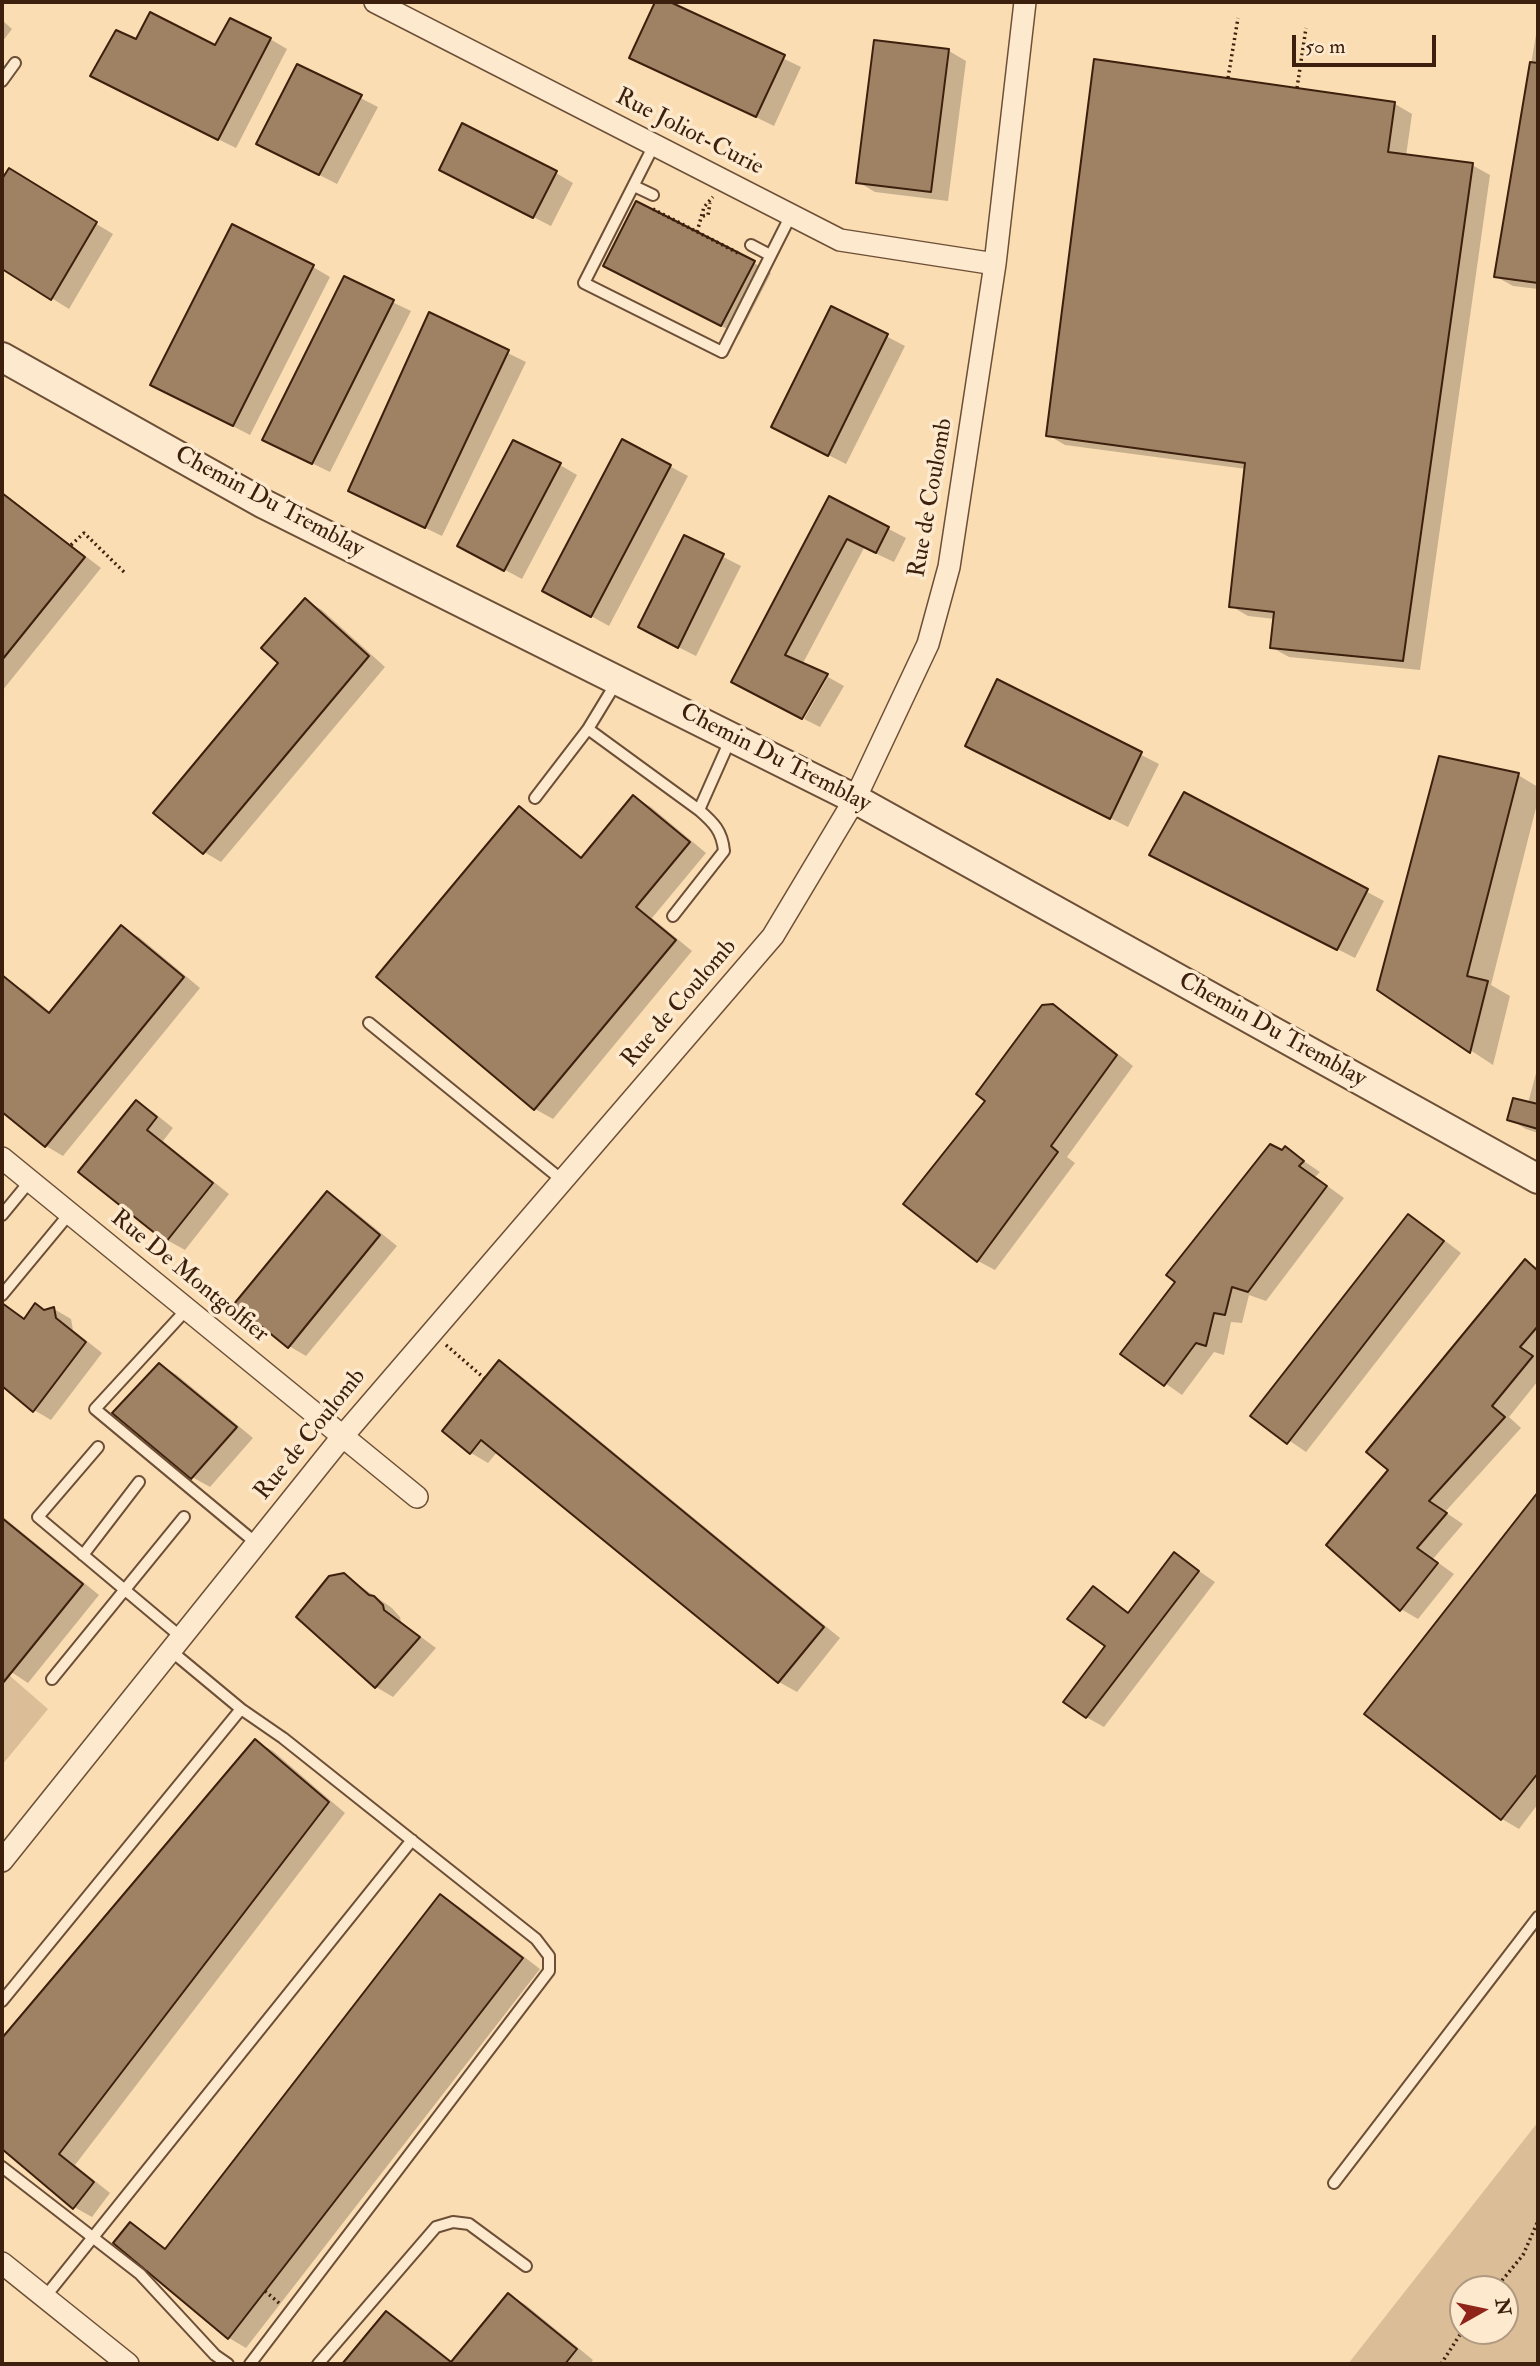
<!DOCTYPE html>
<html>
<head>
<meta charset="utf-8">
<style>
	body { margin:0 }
	#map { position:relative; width:1540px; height:2366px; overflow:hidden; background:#fbddb3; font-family:"IM FELL Double Pica",serif }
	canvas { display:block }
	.frame { position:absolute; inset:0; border:4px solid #3c200d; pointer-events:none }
	.north { position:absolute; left:1449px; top:2275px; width:70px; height:70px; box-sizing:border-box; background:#fce9ce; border:2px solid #af9981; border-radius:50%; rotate:81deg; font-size:19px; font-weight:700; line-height:28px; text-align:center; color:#3c200d }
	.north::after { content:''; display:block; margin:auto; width:24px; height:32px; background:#8f2418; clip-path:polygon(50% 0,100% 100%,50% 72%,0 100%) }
	.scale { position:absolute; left:1292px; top:35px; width:144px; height:32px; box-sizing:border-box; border:4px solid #3c200d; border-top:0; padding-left:9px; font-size:21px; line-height:24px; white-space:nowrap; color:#3c200d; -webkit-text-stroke:5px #fce9ce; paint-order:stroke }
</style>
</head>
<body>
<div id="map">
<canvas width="1540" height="2366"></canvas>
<div class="frame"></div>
<div class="north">N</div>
<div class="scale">50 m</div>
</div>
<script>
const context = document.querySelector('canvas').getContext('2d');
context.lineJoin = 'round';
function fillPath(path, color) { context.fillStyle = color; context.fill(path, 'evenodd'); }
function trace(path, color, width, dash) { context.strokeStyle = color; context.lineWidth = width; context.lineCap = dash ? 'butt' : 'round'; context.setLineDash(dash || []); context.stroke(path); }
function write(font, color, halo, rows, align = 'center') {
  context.font = font + ' "IM FELL Double Pica",serif'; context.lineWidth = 7; context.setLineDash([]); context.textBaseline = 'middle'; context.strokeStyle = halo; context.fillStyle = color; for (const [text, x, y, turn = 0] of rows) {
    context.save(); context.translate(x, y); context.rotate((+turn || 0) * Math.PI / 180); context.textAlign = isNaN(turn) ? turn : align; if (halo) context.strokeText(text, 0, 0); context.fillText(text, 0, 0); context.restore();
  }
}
const green = new Path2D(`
	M2,1669L48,1709L2,1765Z
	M1538,2122V2364H1348ZM1463,2289H1505V2331H1463Z`);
const shadow = new Path2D(`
	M657,2H666L801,67L774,126L632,57Z
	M2,20L12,29L2,42Z
	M1538,23V289L1513,286L1495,276Z
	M270,39L287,49L236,148L109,85L216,47Z
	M949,51L966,61L948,201L875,192L858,182Z
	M298,66L378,107L337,184L276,153Z
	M1395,104L1412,114L1406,156L1472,165L1490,175L1420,670L1289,657L1271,647L1275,619L1248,616L1231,606L1246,469L1065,445L1048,435Z
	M9,171L113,234L69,309L2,267V182Z
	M556,173L573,183L551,226L458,179Z
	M754,263L771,273L739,335L623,276Z
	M313,267L330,277L250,435L170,394Z
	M344,279L411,311L330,472L264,440Z
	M832,308L905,346L846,464L791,436Z
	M430,315L526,362L442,536L367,500Z
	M623,441L688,476L609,626L562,600Z
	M560,465L577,475L522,579L477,555Z
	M2,492L101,568L2,691Z
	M829,498L906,538L894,562L864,548L802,665L750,692Z
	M685,537L741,566L696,656L658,637Z
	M305,600L322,610L385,667L221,862L204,852Z
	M828,677L844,686L820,727L804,719Z
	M998,682L1159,764L1128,827L984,755Z
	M1518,775L1538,787V800L1491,985L1510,996L1493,1065L1379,990Z
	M1185,794L1384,901L1355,958L1169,864Z
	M634,797L651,807L706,853L652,918L692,951L553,1119L535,1109L379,977L519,809L536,819L583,858Z
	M121,928L139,937L200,988L63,1156L46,1146L2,1109V989L8,982L25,991L51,1013Z
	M1052,1006L1070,1016L1133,1066L1067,1157L1075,1163L995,1270L978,1261L906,1204L988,1101Z
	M1538,1066V1133L1526,1129L1509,1119L1528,1103Z
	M136,1102L153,1112L173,1128L163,1141L229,1194L185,1250L167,1240L81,1171Z
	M1286,1149L1320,1172L1315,1177L1344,1198L1266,1301L1249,1295L1242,1323L1231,1322L1224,1355L1214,1352L1182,1395L1123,1354Z
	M327,1193L344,1203L397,1246L306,1356L289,1346Z
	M1409,1216L1426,1226L1461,1253L1306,1452L1252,1415Z
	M1526,1261L1538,1268L1536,1359L1538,1381L1509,1417L1521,1428L1445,1512L1463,1524L1433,1559L1454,1574L1418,1619L1401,1609L1391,1470Z
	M2,1305L25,1320L54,1309L71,1319L73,1330L102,1353L51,1420L34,1410L2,1383Z
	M499,1362L516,1372L840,1638L797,1692L779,1682L498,1451L488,1463L471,1453L444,1430Z
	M160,1365L177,1375L253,1438L210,1487L192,1477Z
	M1538,1495V1804L1519,1829L1502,1819L1366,1714Z
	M2,1516L99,1595L28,1683L2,1666Z
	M1174,1554L1215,1582L1104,1727L1086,1717L1107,1646L1093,1588L1130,1613Z
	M344,1575L392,1608L400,1617L401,1622L436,1648L393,1697L376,1687Z
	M255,1741L273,1751L345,1813L75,2165L110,2193L92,2217L74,2207L2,2147V2041Z
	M441,1897L458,1906L540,1969L246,2348L229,2338L116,2243L130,2225L167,2249Z
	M509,2295L526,2305L593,2360L590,2364H345L387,2313L404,2323L453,2362Z`);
const building = new Path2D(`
	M655,2H670L785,55L756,117L629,58Z
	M150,12L215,45L230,18L271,38L218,140L90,76L116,30L136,39Z
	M874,40L949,49L931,192L856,183Z
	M1094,59L1395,102L1388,152L1473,163L1403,661L1270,648L1274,612L1229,607L1245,463L1046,436Z
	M1530,62L1538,63V283L1494,277Z
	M297,64L362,95L319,175L256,144Z
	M462,123L557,171L533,218L439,170Z
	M9,168L97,222L51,300L2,269V179Z
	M636,201L755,261L721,326L603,266Z
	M232,224L314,265L233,426L150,385Z
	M344,276L394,300L312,464L262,440Z
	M831,306L888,334L828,456L771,427Z
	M429,312L509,350L425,528L348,491Z
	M622,439L671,465L591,617L542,591Z
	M513,440L561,463L504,571L457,546Z
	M2,493L85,557L2,660Z
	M829,496L889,527L876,553L847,539L785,655L828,674L802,719L731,682Z
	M684,535L724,554L678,648L638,627Z
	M305,598L369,656L203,854L153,813L278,663L261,648Z
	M997,679L1142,752L1110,819L965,746Z
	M1439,756L1519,773L1467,976L1488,981L1470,1053L1377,990Z
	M1184,792L1368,889L1337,950L1149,855Z
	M633,795L690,842L636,907L676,940L534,1110L376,977L519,806L581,858Z
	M121,925L184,977L45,1147L2,1112V975L49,1013Z
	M1053,1004L1117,1055L1051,1146L1058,1152L977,1262L903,1204L985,1101L976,1094L1042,1005Z
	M1513,1098L1538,1104V1129L1507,1120Z
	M136,1100L157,1117L147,1130L213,1183L166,1242L78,1172Z
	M1270,1144L1282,1150L1285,1146L1304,1161L1299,1166L1327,1186L1248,1292L1232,1287L1225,1315L1214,1313L1206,1346L1196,1343L1164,1386L1120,1354L1175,1282L1166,1275Z
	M327,1191L380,1235L288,1348L234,1304Z
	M1408,1214L1444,1241L1287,1444L1250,1416Z
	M1525,1259L1538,1271V1326L1520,1347L1533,1356L1492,1406L1505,1417L1429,1501L1447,1513L1417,1548L1438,1563L1400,1611L1326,1545L1388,1470L1366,1452Z
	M2,1303L24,1319L35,1303L44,1310L54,1307L56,1318L86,1342L33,1412L2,1386Z
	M499,1360L824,1627L778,1683L481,1440L470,1454L442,1431Z
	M159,1363L237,1427L191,1479L112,1413Z
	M1538,1492V1773L1501,1820L1364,1714Z
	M2,1518L83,1584L2,1684Z
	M1174,1552L1199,1571L1086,1718L1063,1702L1105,1646L1067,1619L1093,1586L1128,1613Z
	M344,1573L369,1595L374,1596L383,1605L384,1610L420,1637L375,1688L296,1617L329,1576Z
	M255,1739L329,1802L59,2154L94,2182L73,2209L2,2149V2038Z
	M440,1894L523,1958L228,2339L113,2243L130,2222L165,2249Z
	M508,2293L577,2349L565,2364H342L386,2311L451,2362Z`);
const path = new Path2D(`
	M1228,78L1238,18
	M1297,88L1306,28
	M653,209L740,254
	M703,216L708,215L710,203
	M697,232L704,207L713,197
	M71,545L84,533L124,572
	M446,1345L484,1378
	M1495,2289L1523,2255L1538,2221
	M265,2291L279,2303
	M1441,2364L1463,2330`);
const service = new Path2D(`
	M2,81L15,63
	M654,145L584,283L722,352L791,215
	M634,186L653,195
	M751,245L770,255
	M616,683L588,729L699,810L731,738
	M535,798L588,729
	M673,916L724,851C722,831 714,823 699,810
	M369,1023L562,1180
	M2,1215L30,1181
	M2,1295L70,1213
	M187,1309L95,1409L256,1543
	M98,1447L38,1517L181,1637
	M83,1555L139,1482
	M52,1679L184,1517
	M241,1709L283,1738L536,1939L549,1956V1971L250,2364
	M2,2001L241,1709L170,1650
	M2,2167L140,2274L215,2355L228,2364
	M1334,2183L1538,1917
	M45,2297L412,1840
	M318,2364L436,2227L453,2222L469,2224L526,2266`);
const minor = new Path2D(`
	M375,2L840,240L995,264
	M2,1158L417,1497
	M2,1861L342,1437L773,936L855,799L928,644L949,567L995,264L1025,2
	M2,2263L128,2364`);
const tertiary = new Path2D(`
	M2,357L264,504L855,799L1538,1179`);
const streetNames = [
	["Rue Joliot-Curie",689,133,27],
	["Rue de Coulomb",932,498,-80],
	["Chemin Du Tremblay",269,503,28],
	["Chemin Du Tremblay",775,759,27],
	["Rue de Coulomb",680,1004,-49],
	["Chemin Du Tremblay",1272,1031,29],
	["Rue De Montgolfier",189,1277,39],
	["Rue de Coulomb",311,1435,-51]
];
fillPath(green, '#dbbd97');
fillPath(shadow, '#0003');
fillPath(building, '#9f8263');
trace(building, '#3c200d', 2);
trace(service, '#6c4f36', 14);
trace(minor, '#6c4f36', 24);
trace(tertiary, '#6c4f36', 32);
trace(path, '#3c200d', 3.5, [2, 3.5]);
trace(service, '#fce9ce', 10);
trace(minor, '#fce9ce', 21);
trace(tertiary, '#fce9ce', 28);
write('24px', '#3c200d', '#fce9ce', streetNames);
</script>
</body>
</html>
